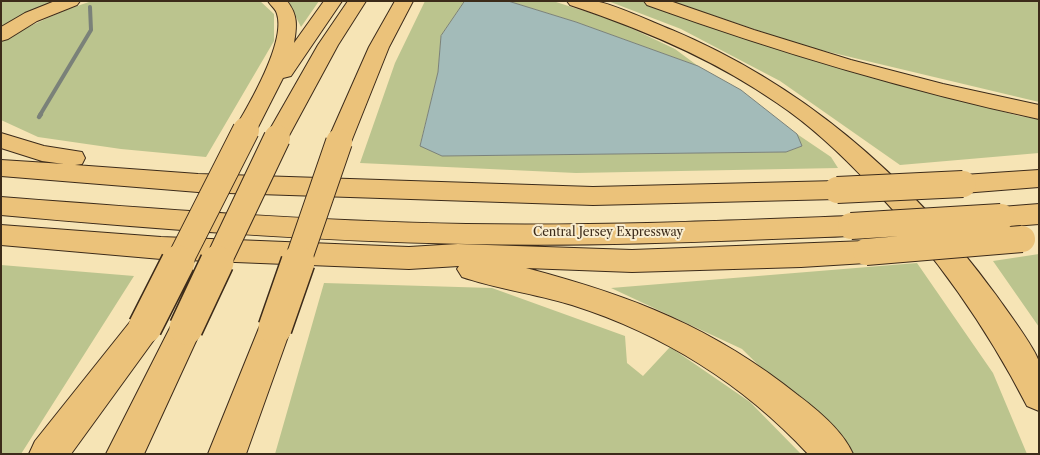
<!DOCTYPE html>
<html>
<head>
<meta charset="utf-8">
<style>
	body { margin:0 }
	#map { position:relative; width:1040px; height:455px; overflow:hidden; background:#f6e4b5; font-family:"Libre Caslon Text",serif }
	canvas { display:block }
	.frame { position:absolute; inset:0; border:2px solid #3c2b1a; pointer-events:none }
</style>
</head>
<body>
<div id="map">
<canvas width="1040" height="455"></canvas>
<div class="frame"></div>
</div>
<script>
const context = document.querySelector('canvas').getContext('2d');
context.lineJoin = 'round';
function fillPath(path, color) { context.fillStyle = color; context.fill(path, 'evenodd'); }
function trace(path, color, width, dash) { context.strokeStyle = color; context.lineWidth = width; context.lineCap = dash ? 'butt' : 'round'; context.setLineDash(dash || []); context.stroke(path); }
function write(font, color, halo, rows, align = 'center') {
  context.font = font + ' "Libre Caslon Text",serif'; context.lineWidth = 4; context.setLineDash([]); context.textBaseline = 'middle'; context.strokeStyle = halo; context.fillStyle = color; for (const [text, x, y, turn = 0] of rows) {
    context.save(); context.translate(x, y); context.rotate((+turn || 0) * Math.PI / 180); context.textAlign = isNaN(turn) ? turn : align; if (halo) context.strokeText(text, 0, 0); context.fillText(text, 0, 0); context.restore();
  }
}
const green = new Path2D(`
	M1,1H61L1,29Z
	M92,1H260L274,14V41L206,157L121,149L38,137L1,120V42C30,25 60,11 92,1Z
	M288,1H319L301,27Z
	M425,1H465L441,36L438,72L420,145L442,156L786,152L802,146L797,134L831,157L838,168L576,173L360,163L395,63Z
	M508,1H553L618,22L675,49L698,66L576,22Z
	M608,1H641L767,46L891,82L1019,116L1039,119V153L900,165L780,81L681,29Z
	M671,1H1039V102L804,46Z
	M1039,254V327L993,261Z
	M917,263L993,373L1027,454H846L833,438L742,349L611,288Z
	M1,265L134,276L21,454H1Z
	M324,283L492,288L625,336L627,363L643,376L670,347L750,402L801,454H275Z`);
const water = new Path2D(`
	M465,1H508L576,22L698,66L741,90L797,134L802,146L786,152L442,156L420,146L438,72L441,36Z`);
const streamFar1 = new Path2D(`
	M40,115L91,30L90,7`);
const stream = new Path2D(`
	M39,117L41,114`);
const highway = new Path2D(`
	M55,1H80L77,5L37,21L8,39L1,41V27L25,13Z
	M268,1H287C298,15 297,26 294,43L324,1H342L291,76L283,78L254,135L246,137L238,135L234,130C249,105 286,42 277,14C276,9 271,6 268,1Z
	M348,1H366L338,45L285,143L277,145L269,143L265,138L318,45Z
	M395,1H413L389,47L351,142L347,147L339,149L331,147L327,142L369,47Z
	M567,1C576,1 586,0 594,1C615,4 651,22 672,30C805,86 911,179 996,295C1005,308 1036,349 1039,362C1040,375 1039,397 1039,411L1027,406C986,326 935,254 873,188C844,157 813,127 777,103C714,59 642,29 570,5Z
	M644,1H670L754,30L851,60L943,84L1039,105V119C905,90 775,51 647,5Z
	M1,133L44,146L82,152L85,158L82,164L75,165L198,174L593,187L837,181L846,184L850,190L846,196L837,199L593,205L198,192L1,176V160L64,164L42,161L1,148Z
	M1039,170V187L963,193L954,190L950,184L954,178L963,175Z
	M1,197C156,209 311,221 466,224C595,226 723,221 851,216L861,219L865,226L861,233L851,236C723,241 595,247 466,244C311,241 156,229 1,215Z
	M1039,204V224L1001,227L991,224L987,217L991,210L1001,207Z
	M1,225L161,237L409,247L458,244L632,250L866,241L876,244L880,252L876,260L866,263L801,267L632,272L526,268C632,296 713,327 799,396C819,411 843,431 853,454H808C743,384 663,334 572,305C536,294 498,289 462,277L457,269L459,266L409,269L161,259L1,245Z
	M145,313L156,317L161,327L156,337L71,454H29L35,441L134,317Z
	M186,314L197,318L202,328L144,454H106L175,318Z
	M275,314L286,318L291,328L246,454H208L259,328L264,318Z`);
const highwayBridgeFar1 = new Path2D(`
	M837,190L963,184
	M851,226L1001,217
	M866,252L1022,239
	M178,264L246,130
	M217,264L277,138
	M297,264L339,142`);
const highwayBridge = new Path2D(`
	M145,327L178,262
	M186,328L217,262
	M275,328L298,262`);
const streetNames = [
	["Central Jersey Expressway",608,233]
];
fillPath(green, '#bbc48e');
fillPath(water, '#a3bbb9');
trace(water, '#7a8179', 1);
trace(streamFar1, '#7a8179', 4);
trace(stream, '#7a8179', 4.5);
trace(highway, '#3c2b1a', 2);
fillPath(highway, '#ebc27a');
trace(highwayBridgeFar1, '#3c2b1a', 28, []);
trace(highwayBridge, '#3c2b1a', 36, []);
trace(highwayBridgeFar1, '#ebc27a', 26);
trace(highwayBridge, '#ebc27a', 33);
write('12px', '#3c2b1a', '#f9edcf', streetNames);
</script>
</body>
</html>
